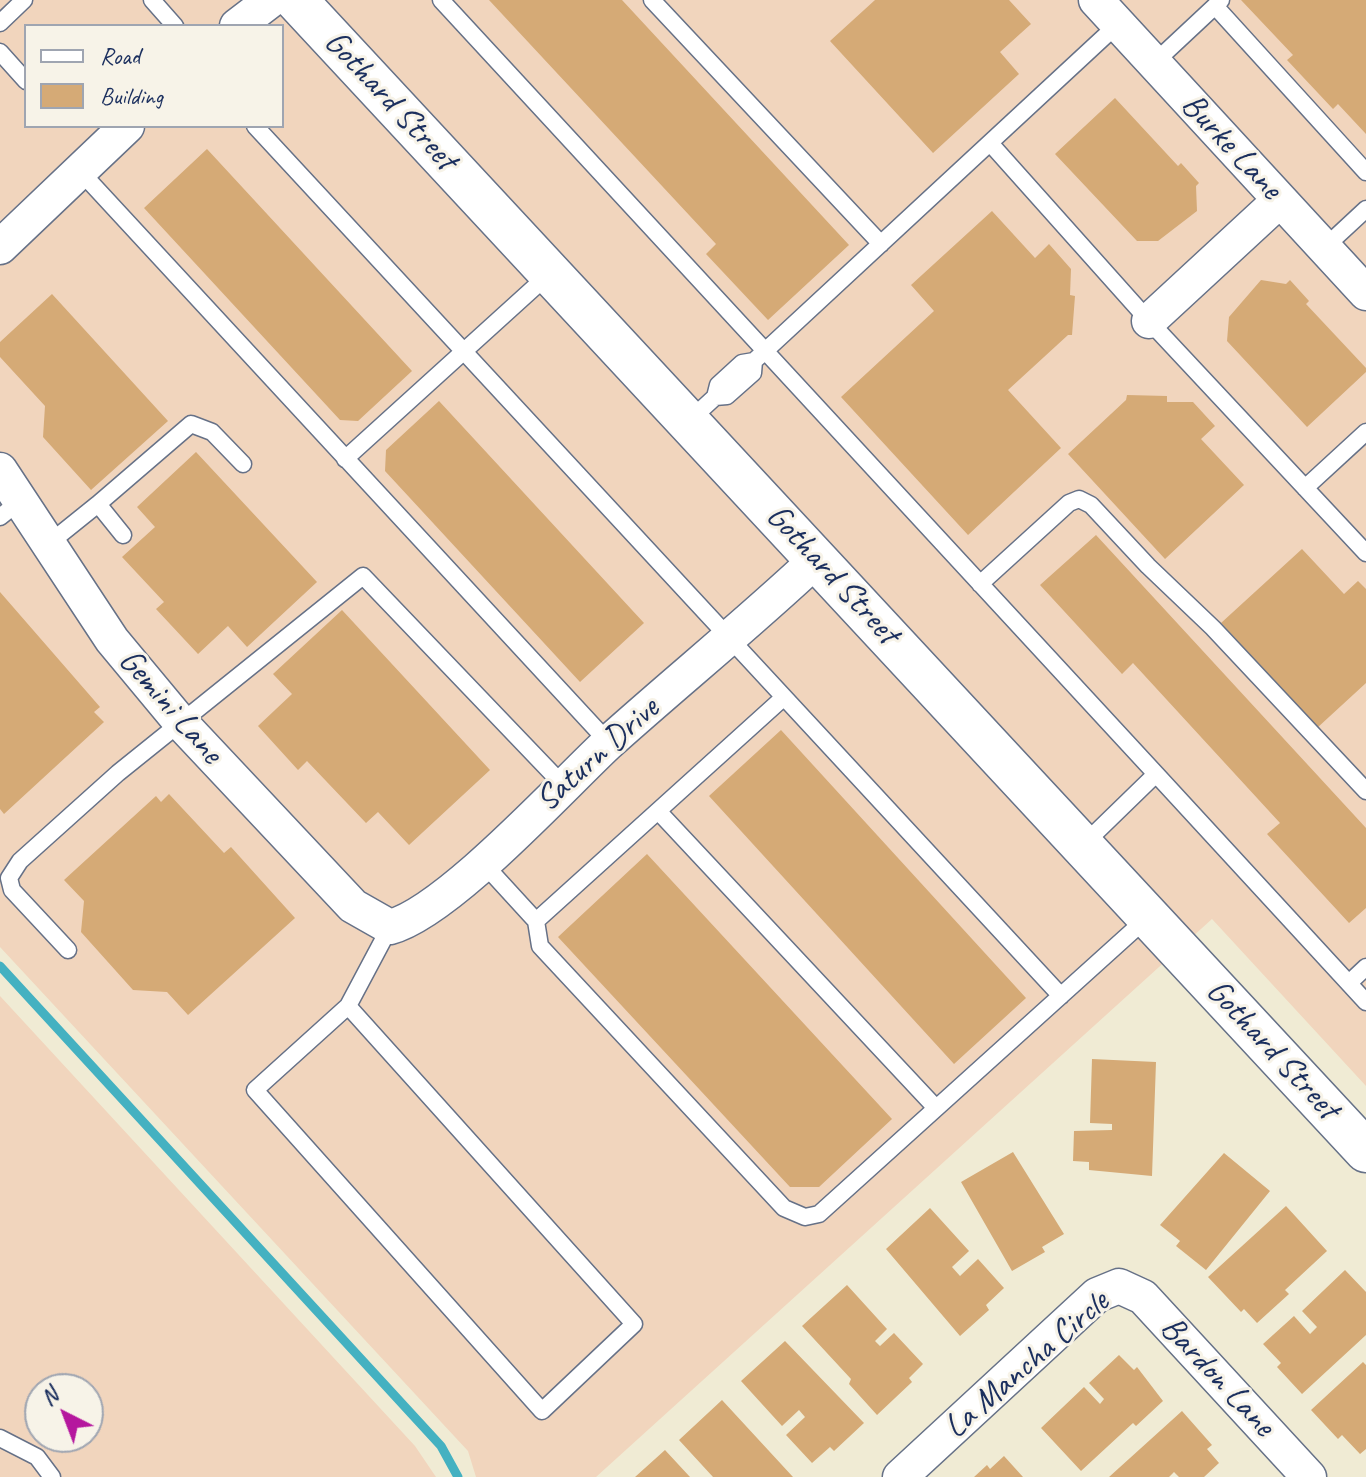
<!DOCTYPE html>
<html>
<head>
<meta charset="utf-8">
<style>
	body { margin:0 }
	#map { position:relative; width:1366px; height:1477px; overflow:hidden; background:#f0ebd4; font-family:Caveat,sans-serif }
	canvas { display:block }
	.legend { position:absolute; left:24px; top:24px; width:260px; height:104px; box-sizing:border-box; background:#f7f3e8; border:2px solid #9fa5b1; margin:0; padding:10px 14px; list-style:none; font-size:24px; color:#1b2f5e }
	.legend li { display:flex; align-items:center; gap:16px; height:40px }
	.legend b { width:40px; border:2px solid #9fa5b1 }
	.north { position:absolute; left:24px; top:1373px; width:80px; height:80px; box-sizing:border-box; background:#f7f3e8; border:2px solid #9fa5b1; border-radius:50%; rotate:318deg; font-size:22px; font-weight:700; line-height:32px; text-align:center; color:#1b2f5e }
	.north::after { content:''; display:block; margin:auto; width:28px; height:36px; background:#b5179e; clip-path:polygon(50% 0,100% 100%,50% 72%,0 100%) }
</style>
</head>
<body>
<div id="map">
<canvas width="1366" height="1477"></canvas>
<ul class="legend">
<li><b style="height:10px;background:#fff"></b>Road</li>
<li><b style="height:22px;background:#d5aa76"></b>Building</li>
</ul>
<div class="north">N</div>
</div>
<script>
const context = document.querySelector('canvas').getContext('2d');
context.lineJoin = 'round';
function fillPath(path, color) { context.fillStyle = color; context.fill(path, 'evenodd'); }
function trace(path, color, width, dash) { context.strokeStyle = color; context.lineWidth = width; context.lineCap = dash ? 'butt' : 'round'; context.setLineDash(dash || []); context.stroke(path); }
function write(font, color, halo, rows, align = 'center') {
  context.font = font + ' Caveat,sans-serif'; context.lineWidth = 6; context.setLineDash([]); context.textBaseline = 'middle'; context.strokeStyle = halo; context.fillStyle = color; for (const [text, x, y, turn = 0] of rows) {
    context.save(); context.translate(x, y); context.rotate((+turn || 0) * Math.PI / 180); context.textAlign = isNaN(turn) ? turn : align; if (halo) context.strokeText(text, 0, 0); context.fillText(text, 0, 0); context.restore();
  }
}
const built = new Path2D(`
	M0,0H1366V1086L1212,919L596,1477H476L468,1451L0,947ZM26,26H282V126H26Z
	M0,996L415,1446L436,1477H0ZM40,1389H88V1437H40Z`);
const stream = new Path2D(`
	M0,966L441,1446L458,1477`);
const building = new Path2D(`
	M489,0H622L849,245L768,320L706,254L716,244Z
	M875,0H1009L1031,24L1000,52L1019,74L933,153L830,41Z
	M1241,0H1366V134L1338,104L1333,109L1287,60L1293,55Z
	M1115,98L1178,166L1181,163L1199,183L1196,186L1197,211L1158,241H1137L1055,154Z
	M207,149L412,371L358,421L340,420L144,208Z
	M992,211L1035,258L1049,244L1071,269L1070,295L1075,296L1072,335H1068L1008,390L1061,448L968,535L841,397L934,311L911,285Z
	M1261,280L1286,284L1290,280L1309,301L1306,304L1366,368V372L1307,427L1227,341L1229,317Z
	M52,294L168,421L91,490L43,437L45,406L0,357V342Z
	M1127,395L1167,396V402H1193L1215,426L1201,439L1244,485L1165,559L1068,454L1126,400Z
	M439,401L644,623L580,682L385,471L386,450Z
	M196,452L317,582L247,647L228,626L198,654L156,609L164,602L122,557L155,527L137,507Z
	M1096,535L1366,828V908L1349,923L1267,834L1280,823L1133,663L1122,674L1040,585Z
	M1302,549L1344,594L1358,581L1366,589V683L1317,728L1221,623Z
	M0,592L100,707L94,712L104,722L4,814L0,809Z
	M342,610L490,770L409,845L378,812L366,823L307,761L298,770L258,726L292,694L273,674Z
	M781,730L1026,998L954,1064L709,796Z
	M169,794L224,853L231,847L295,918L188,1015L167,992L133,990L81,932L84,901L64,880L156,796L161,802Z
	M647,854L892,1119L819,1187H790L558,937Z
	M1092,1059L1156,1062L1152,1176L1089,1170V1162L1073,1161L1074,1131L1112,1130V1124L1090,1123Z
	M1013,1152L1064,1234L1042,1247L1045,1252L1012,1271L961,1182Z
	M1224,1153L1270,1191L1206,1270L1176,1246L1180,1241L1160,1225Z
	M1286,1206L1327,1251L1285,1290L1289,1294L1257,1323L1244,1309L1241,1312L1208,1277Z
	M930,1208L969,1251L952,1267L960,1276L978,1259L1004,1288L986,1305L989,1310L960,1336L886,1249Z
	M1345,1270L1366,1292V1335L1302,1394L1277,1367L1281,1363L1263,1344L1294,1316L1310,1334L1317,1327L1302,1311Z
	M847,1285L887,1329L875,1341L880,1346L894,1333L923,1364L909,1378L912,1382L877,1415L849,1384L851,1379L802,1326Z
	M785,1341L864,1423L834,1451L830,1447L812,1463L786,1435L805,1417L799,1410L782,1426L741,1381Z
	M1119,1355L1134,1370L1137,1367L1163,1401L1136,1426L1133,1423L1081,1471L1041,1428L1084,1387L1100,1404L1104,1399L1089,1383Z
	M1363,1362L1366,1365V1449L1360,1454L1342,1435L1338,1439L1311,1410Z
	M722,1400L793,1477H713L679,1440Z
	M1182,1411L1212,1445L1207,1449L1219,1463L1204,1477H1179L1174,1472L1169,1477H1109Z
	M665,1450L690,1477H635Z
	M1004,1456L1023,1477H974L987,1465L990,1469Z`);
const service = new Path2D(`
	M152,0L175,26
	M441,0L1156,774L1084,844
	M652,0L881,244
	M1221,0L1215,6L1366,172
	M0,23L24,0
	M0,52L26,81
	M1154,63L1215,6
	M255,126L1061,996
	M990,143L1149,321L1366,553
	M80,171L609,743
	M1324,248L1366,209
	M715,397L727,396L753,373L754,361
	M689,421L715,397L718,385L742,363L754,361L764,352L1118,24
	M345,459L548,275
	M1305,488L1366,432
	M98,504L191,424L212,432L243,464
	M0,517L20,501
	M47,545L98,504L123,535
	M980,584L1069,503L1079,499L1091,505L1148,566L1213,628L1366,791
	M1156,774L1366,1002
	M658,811L936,1108
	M482,862L536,921L540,946L784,1208L805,1217L819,1214L1147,918
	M536,921L783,698
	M68,950L12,890L9,878L20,861L118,773L363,576L564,786
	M1349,983L1366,967
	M348,1006L255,1090L542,1411L634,1324L348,1006L390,927
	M0,1438L37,1457L52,1477`);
const minor = new Path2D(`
	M1096,0L1366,293
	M237,26L271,0
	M0,247L127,126
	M1149,321L1280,200
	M0,470L112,640L181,723L353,906L390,927C447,912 559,789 607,744C676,682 749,623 817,559
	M900,1477L1097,1295L1119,1286L1143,1297L1309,1477`);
const tertiary = new Path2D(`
	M296,0L1366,1151`);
const streetNames = [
	["Gothard Street",390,101,47],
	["Burke Lane",1231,147,47],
	["Gothard Street",832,575,47],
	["Gemini Lane",170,707,49],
	["Saturn Drive",598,755,-42],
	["Gothard Street",1272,1050,47],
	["La Mancha Circle",1027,1365,-41],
	["Bardon Lane",1217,1377,47]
];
fillPath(built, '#f1d5bd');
trace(stream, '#44b1c1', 9);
fillPath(building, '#d5aa76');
trace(service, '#667187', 19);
trace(minor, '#667187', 37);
trace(tertiary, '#667187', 45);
trace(service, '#fff', 16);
trace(minor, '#fff', 34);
trace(tertiary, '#fff', 42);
write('34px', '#1b2f5e', '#f7f3e8', streetNames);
</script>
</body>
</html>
